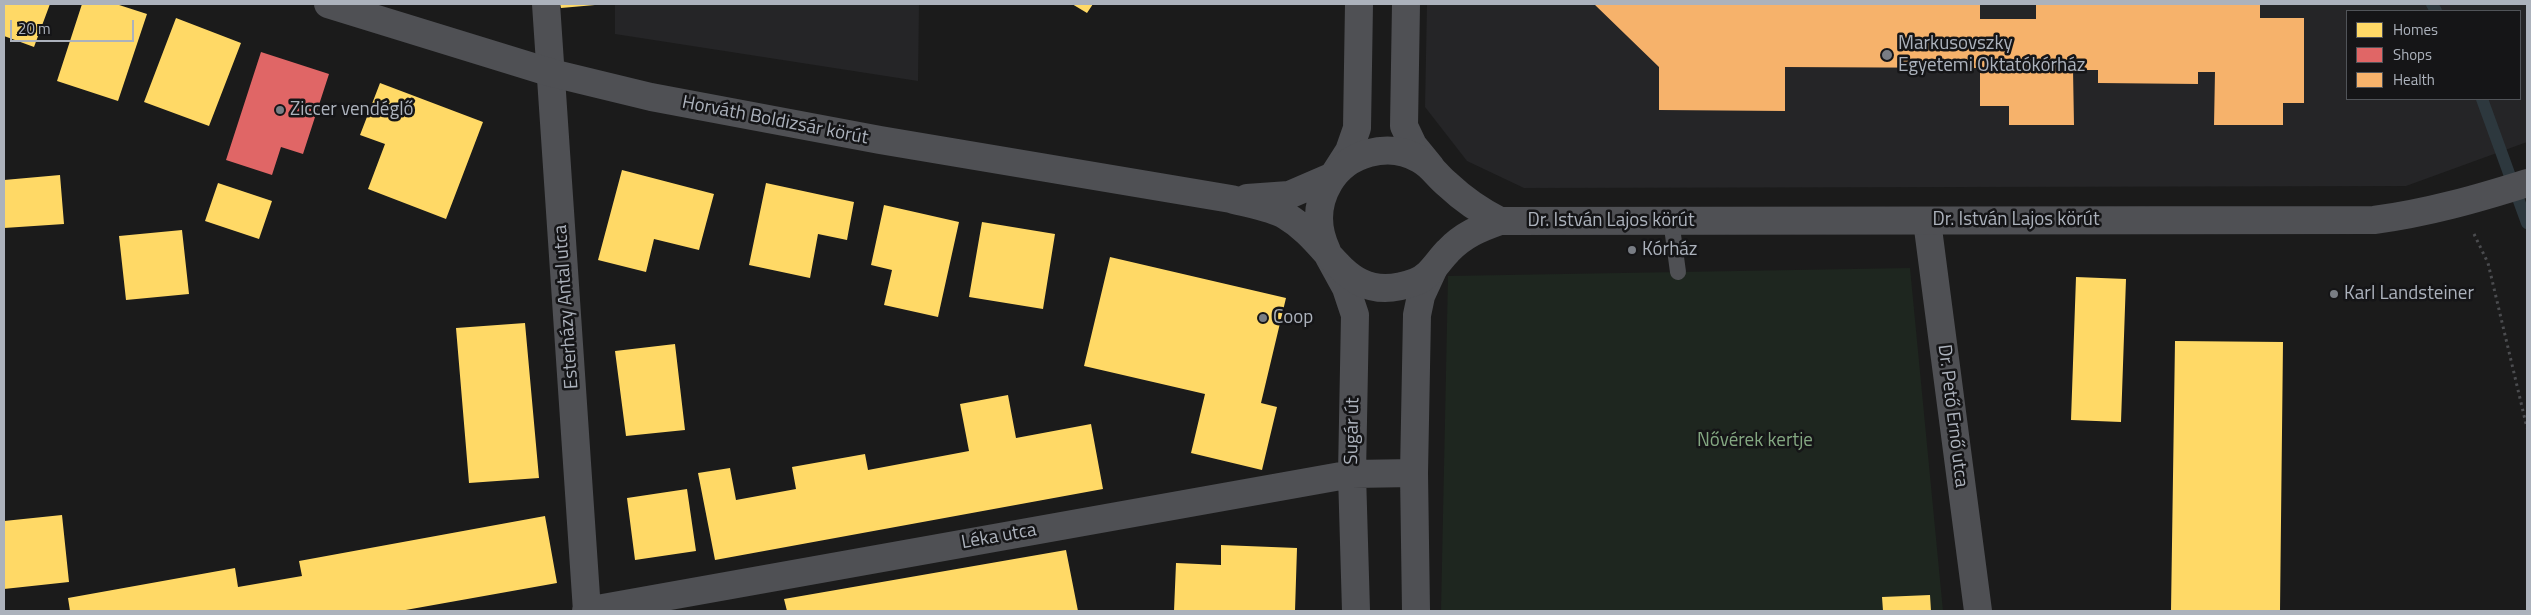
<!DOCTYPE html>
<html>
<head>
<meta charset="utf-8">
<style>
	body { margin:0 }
	#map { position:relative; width:2531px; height:615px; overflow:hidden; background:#1b1b1b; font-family:"Titillium Web",sans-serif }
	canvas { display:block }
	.frame { position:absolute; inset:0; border:5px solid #acb2bc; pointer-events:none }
	.legend { position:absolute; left:2346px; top:10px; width:175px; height:90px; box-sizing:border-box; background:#151517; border:1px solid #515459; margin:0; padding:6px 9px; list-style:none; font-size:15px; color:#acb2bc }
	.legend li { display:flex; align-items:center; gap:10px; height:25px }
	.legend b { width:25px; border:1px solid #515459 }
	.scale { position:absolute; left:10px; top:20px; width:124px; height:22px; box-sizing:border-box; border:2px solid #acb2bc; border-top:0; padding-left:6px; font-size:15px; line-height:18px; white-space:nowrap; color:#acb2bc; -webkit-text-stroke:4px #151517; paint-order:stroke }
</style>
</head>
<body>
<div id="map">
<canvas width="2531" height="615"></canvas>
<div class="frame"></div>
<ul class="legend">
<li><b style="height:14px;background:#ffd966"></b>Homes</li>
<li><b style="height:14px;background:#e06666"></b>Shops</li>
<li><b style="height:14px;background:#f6b26b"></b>Health</li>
</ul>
<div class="scale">20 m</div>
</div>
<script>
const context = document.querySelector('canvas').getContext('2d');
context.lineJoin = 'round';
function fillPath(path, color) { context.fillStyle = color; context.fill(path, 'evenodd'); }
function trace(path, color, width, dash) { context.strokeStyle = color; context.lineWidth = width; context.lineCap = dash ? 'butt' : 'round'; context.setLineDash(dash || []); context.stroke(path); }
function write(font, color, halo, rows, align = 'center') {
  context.font = font + ' "Titillium Web",sans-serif'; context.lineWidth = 5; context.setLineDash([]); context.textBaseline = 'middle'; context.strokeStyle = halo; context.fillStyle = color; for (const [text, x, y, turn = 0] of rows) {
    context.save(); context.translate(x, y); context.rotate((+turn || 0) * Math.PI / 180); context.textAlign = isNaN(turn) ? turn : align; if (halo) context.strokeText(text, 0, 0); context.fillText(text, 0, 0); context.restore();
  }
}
const built = new Path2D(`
	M615,4H919L918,81L615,34Z
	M1427,4H2527V142L2406,186L1524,188L1467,161L1425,107ZM2347,11H2520V99H2347Z`);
const green = new Path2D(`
	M1910,268L1943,611H1441L1448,276Z`);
const homes = new Path2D(`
	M4,4H50L34,47L4,36Z
	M82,4H116L147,14L118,101L57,81Z
	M560,4H595V5L561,8Z
	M1072,4H1093L1087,13Z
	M176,18L241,43L209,126L144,102Z
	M380,83L483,122L446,219L368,189L385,144L360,135Z
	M622,170L714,194L699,250L654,239L646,272L598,260Z
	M60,175L64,224L4,228V180Z
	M218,183L272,201L259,239L205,221Z
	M766,183L854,202L847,240L818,234L810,278L749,265Z
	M884,205L959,222L938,317L884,305L892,270L871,265Z
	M982,222L1055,234L1043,309L969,297Z
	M182,230L189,294L126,300L119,236Z
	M1110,257L1286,298L1261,403L1277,407L1262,470L1191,453L1205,394L1084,366Z
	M2076,277L2126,279L2121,422L2071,420Z
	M525,323L539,478L469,483L456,328Z
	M2175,341L2283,342L2280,611H2171Z
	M675,344L685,430L626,436L615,351Z
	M1008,395L1016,438L1091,424L1103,489L715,560L698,473L730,468L736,500L796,489L792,467L865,454L868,470L969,451L960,404Z
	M687,489L696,551L635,560L627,498Z
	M62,515L69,582L4,589V521Z
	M545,516L557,583L400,611H70L68,598L235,568L238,587L302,576L299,561Z
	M1221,545L1297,548L1295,611H1174L1176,563L1221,565Z
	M1066,550L1078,611H787L784,599Z
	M1930,595L1931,611H1883L1882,597Z`);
const shops = new Path2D(`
	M261,52L329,74L303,154L281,147L272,175L226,160Z`);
const health = new Path2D(`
	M1594,4H1980V19H2036V4H2260V18H2304V103H2283V125H2214L2215,72H2198V84L2098,83V70H2073L2074,125H2009V106H1980V68L1785,67V111L1659,110V67Z`);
const stream = new Path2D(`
	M2432,4L2436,11
	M2482,99L2527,223`);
const path = new Path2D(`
	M2474,234L2488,263L2527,428`);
const service = new Path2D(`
	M1671,220L1678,272`);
const minor = new Path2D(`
	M546,4L587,611
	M1406,4L1404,126L1413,145L1431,167
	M1333,176L1349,151L1357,128L1359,4
	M1927,221L1978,611
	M1329,257L1346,288L1355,315L1352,474L1356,611
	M586,611L1352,474L1414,473
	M1416,611L1414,473L1417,315L1421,296L1433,270`);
const tertiary = new Path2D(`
	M328,4L552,73L651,97L880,140L1231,199C1248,204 1271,207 1286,216C1334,244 1345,308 1415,282C1431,276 1437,262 1448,251C1463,235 1480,228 1500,221L2374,220C2427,213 2476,199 2527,183
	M1247,198L1289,195L1333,176
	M1327,251C1316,228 1316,205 1329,183C1346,153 1389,141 1419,159C1431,165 1437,176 1447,184C1464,200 1480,211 1500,221`);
const markers = [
	[1887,55,6,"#797d84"],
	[280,110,5,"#797d84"],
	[1632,250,5,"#797d84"],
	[2334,294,5,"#797d84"],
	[1263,318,5,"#797d84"]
];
const poiNames = [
	["Markusovszky",1898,44],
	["Egyetemi Oktatókórház",1898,66],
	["Ziccer vendéglő",290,110],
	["Kórház",1642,250],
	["Karl Landsteiner",2344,294],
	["Coop",1273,318]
];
const streetNames = [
	["Horváth Boldizsár körút",775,121,11],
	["Dr. István Lajos körút",2016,220],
	["Dr. István Lajos körút",1611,221],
	["Esterházy Antal utca",567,307,-94],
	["Dr. Pető Ernő utca",1952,416,83],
	["Sugár út",1353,431,-89],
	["Léka utca",999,537,-10]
];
const parkNames = [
	["Nővérek kertje",1755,441]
];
fillPath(built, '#252527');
fillPath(green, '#1e261f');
fillPath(homes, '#ffd966');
fillPath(shops, '#e06666');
fillPath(health, '#f6b26b');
trace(stream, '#2d383e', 12);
trace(path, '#4b4c4f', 3, [2.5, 4]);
trace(service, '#4f5054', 16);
trace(minor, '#4f5054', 28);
trace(tertiary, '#4f5054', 28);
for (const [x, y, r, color] of markers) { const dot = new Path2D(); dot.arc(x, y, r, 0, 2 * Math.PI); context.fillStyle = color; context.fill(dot); trace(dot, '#151517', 2); }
write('19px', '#acb2bc', '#151517', poiNames, 'left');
write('19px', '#acb2bc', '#151517', streetNames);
write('19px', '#84a882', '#151517', parkNames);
</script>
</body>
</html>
